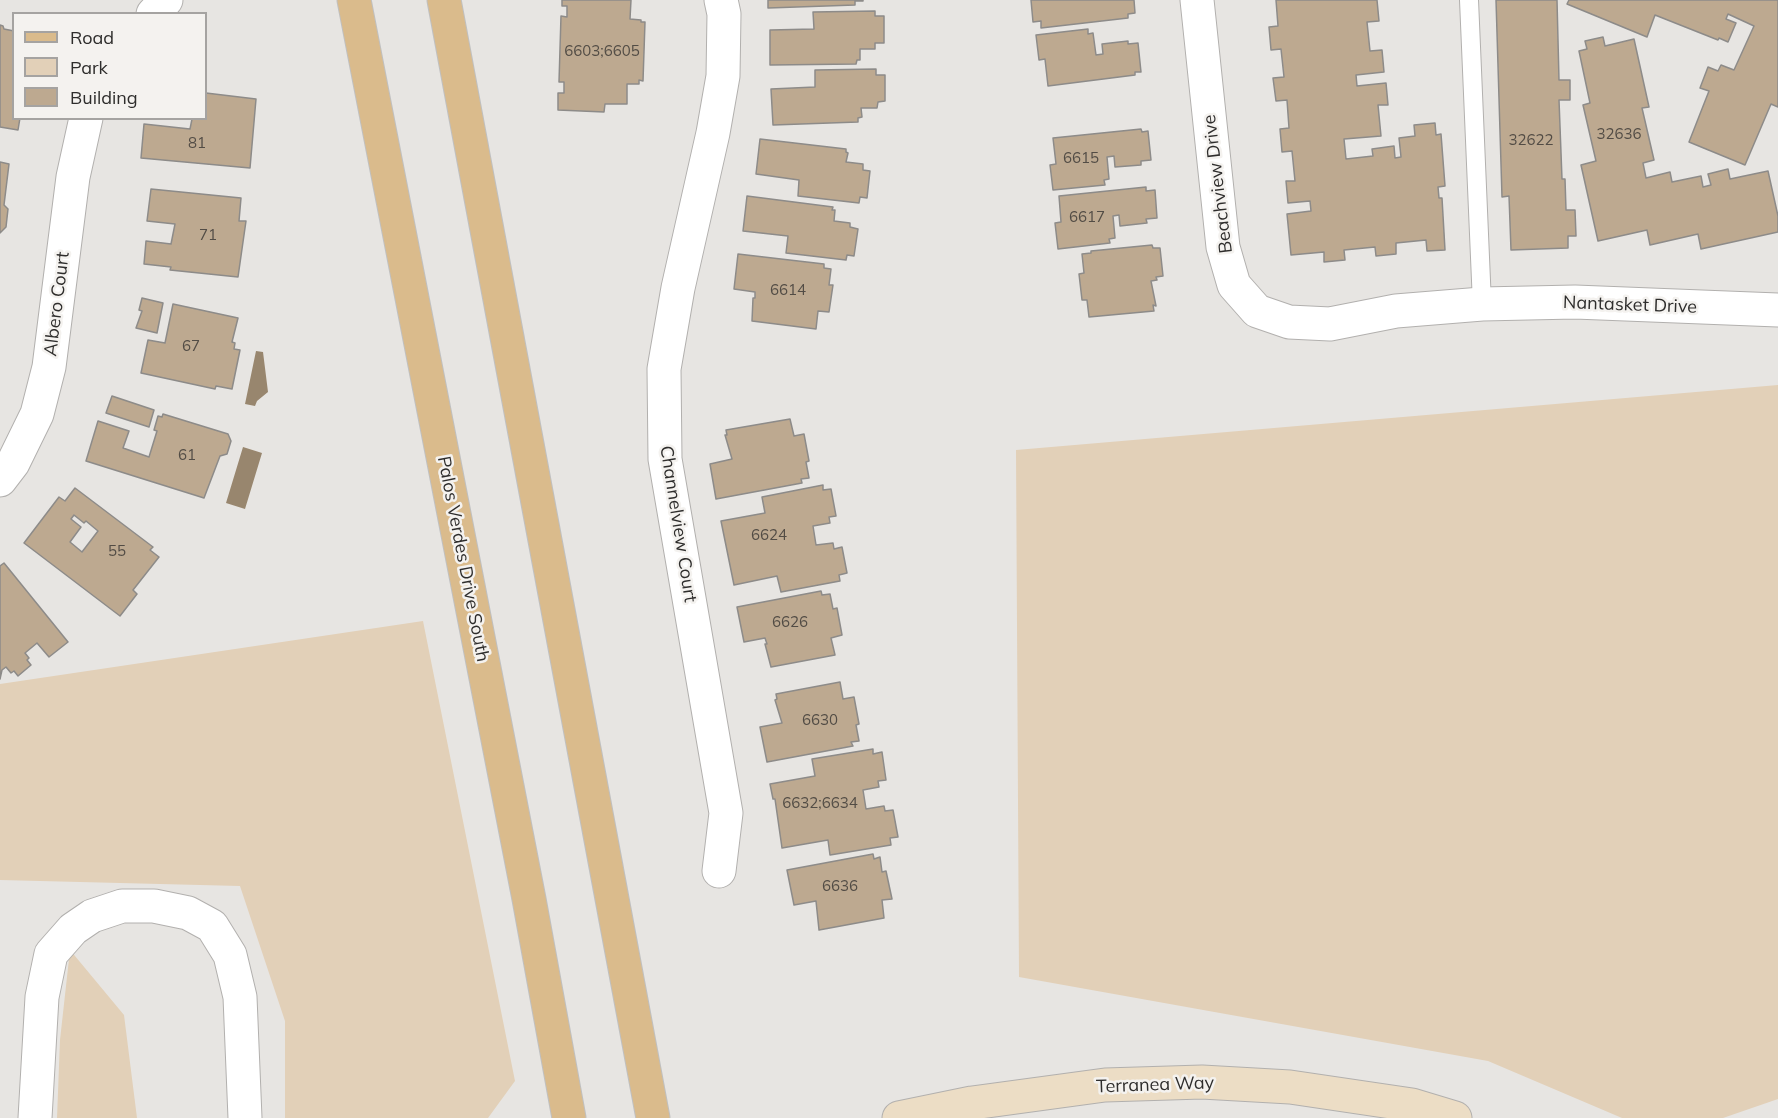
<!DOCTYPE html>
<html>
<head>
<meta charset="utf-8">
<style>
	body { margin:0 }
	#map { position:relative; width:1778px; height:1118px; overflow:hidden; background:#e7e5e2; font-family:Mulish,sans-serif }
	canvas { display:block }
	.legend { position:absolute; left:12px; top:12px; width:195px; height:108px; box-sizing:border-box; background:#f4f2ef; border:2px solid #a5a3a1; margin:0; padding:8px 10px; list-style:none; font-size:18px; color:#2e2d2c }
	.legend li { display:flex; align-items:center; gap:12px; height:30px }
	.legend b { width:30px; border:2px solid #a5a3a1 }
</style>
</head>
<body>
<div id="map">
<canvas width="1778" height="1118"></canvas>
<ul class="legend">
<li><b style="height:8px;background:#dabb8c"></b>Road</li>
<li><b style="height:16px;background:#e2d0b8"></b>Park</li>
<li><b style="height:16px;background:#bda990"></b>Building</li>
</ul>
</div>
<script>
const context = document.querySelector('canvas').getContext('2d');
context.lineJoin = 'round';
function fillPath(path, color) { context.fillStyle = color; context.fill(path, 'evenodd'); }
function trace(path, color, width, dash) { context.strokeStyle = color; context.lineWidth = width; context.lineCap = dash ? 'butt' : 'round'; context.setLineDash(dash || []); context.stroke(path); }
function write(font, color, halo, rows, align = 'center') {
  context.font = font + ' Mulish,sans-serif'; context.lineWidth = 5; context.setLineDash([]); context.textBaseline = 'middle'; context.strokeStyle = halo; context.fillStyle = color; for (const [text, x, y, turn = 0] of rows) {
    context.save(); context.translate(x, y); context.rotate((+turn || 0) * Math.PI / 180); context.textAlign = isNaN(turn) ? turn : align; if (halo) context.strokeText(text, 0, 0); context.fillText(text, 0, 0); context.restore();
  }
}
const green = new Path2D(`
	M1778,385V1099L1723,1118H1622L1488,1061L1019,977L1016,450Z
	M423,621L515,1081L488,1118H285V1021L240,886L0,880V684Z
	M70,950L124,1015L137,1118H57L60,1040Z`);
const water = new Path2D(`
	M256,351L263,352L268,392L257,401L255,406L245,404Z
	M243,447L262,453L245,509L226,503Z`);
const building = new Path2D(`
	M562,0H631L630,19L641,20V22H645L643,81L639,80V84H627V104H605L604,112L558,110V93H564V82H559L561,16L567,17V6H562Z
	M768,0H863V1H855V5L768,8Z
	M1031,0H1134L1135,13L1128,14V18L1041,28V21L1033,22Z
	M1276,0H1377L1379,21L1367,22L1370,51L1382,50L1384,72L1356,75L1357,86L1386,83L1388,105H1378L1381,136L1344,139L1346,159L1373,156L1372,149L1394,146L1395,158L1401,157L1399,138L1415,136L1414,125L1435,123L1436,135L1441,134L1445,186L1438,187L1439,198H1442L1445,250L1427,251L1426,240L1396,243V254L1376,256L1375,247L1344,250L1345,260L1324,262V252L1291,255L1287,214L1311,211L1310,201L1288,203L1286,181H1295L1292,151L1282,152L1280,129L1289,128L1287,100L1276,101L1273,78L1284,77L1281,49L1271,50L1269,27L1278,26Z
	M1496,0H1557L1559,80H1570V100H1559L1562,179H1565L1566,210H1575L1576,236H1568V248L1511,250L1509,196L1502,197Z
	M1569,0H1778V107L1771,104L1745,165L1689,142L1709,91L1700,88L1708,67L1718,71L1721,65L1734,70L1754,26L1728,14L1726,19L1736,23L1728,42L1719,38L1718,40L1655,15L1647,37L1567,4Z
	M875,11V16H884V43H875V49H860V60H857L856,64L770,65V30L814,29L813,12Z
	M0,25L3,26L4,29L14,31V118H20L18,130L0,127Z
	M1088,29V34L1093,33L1096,55L1103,54L1102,44L1128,41V44L1138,43L1141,72H1135V75L1048,86L1045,59L1039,60L1036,35Z
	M1603,37L1605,46L1634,39L1649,107L1642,108L1654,160L1643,163L1646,178L1670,172L1672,182L1701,176L1703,187L1711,185L1708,174L1728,169L1730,179L1768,171L1778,216V232L1701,249L1698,234L1650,245L1647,230L1598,241L1581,165L1596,161L1583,105L1590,103L1579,51L1587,49L1585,41Z
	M876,69V75H885V101L878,102L877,108H861L862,117L858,118V122L773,125L771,89L815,87V70Z
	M206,93L256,99L250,168L141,158L144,124L190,129L192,119L206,118Z
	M1141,129L1142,132L1148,131L1151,160L1141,161V165L1115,167L1114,156L1107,157L1109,179L1104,180L1105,185L1053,190L1050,165L1056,164L1053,138Z
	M760,139L846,149V152L848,153L846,162L863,164V170L870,171L867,198L860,197L859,203L798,196L799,180L756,174Z
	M0,162L9,164L4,205L8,209L6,227L0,233Z
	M1146,187V191L1155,190L1157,218L1146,219L1147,223L1120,226L1119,215L1113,216L1115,238L1109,239L1110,243L1058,249L1055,223L1061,222L1059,196Z
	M151,189L241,198L239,221H246L238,277L170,270L171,267L144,264L146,241L171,244L175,224L147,221Z
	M747,196L833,207L832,210H835L834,221L850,223V227L858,229L854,256L847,255L846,260L786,253L788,236L743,231Z
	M1152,245L1153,248H1160L1163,276L1156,277L1157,280L1151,281L1156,306L1153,305L1154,311L1089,317L1087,300H1082L1079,274L1084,273L1082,254L1091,253V251Z
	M738,254L824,264V268L831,269L829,285H833L829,312L818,311L816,329L752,321L753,298H755V292L734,289Z
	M142,298L163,303L157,333L136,328L142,311L139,310Z
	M173,304L238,318L232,342L235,343L234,349L240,350L232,389L216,386L215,389L141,373L148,340L165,343Z
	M112,396L154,410L149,427L106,413Z
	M163,414L228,434L231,441L227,454L220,456L204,498L86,461L98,421L129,431L123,448L149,457L157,431L154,430L158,416L162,417Z
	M790,419L794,436L804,434L809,461L806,462L809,478L801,479L802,483L716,499L710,464L732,459L725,435H727L726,430Z
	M823,485V490L831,489L836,516L829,517L830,523L813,526L816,545L833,543L834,549L842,547L847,573L839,575L840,581L781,592L777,576L734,585L721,521L765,513L762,497Z
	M75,488L153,547L150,550L159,557L133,590L137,594L120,616L24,543L59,497L65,501ZM74,515L84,523L86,521L98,531L82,552L70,542L81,527L71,519Z
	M4,563L68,642L49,657L37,643L25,653L29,658L27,660L31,665L18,676L14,671L11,673L6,667L2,670L0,679V566Z
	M821,591L822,595L830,594L833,609L837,608L842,635L831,638L835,655L771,667L765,644H767L765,638L744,642L737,607Z
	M840,682L843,699L854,697L859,724L856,725L859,741L851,742L853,746L767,762L760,727L782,723L775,700L777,699L776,694Z
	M873,749V754L882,752L886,780L878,781L879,787L863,790L866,809L884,806L885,811L893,810L898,837L890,838L891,845L830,855L828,840L782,848L775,799H773L770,784L815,776L812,759Z
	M873,854L874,859L880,857L882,872L886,871L892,899L882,900L884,918L819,930L816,901L794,905L787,870Z`);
const lane = new Path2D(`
	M1469,0L1482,304`);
const street = new Path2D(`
	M1197,0L1223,247L1234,285L1257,311L1289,322L1330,324L1396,311L1482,304L1575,302L1778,310
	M153,14L166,0
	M0,480L13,463L37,414L49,367L73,177L86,118
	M719,871L726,813L665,459L664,369L678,288L713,133L723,76L724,14L721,0
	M35,1118L42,997L51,954L73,929L92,916L122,906H154L188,913L212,926L230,955L240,997L245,1118`);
const secondary = new Path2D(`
	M899,1118L972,1103L1105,1085L1202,1082L1290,1087L1412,1105L1455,1118`);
const primary = new Path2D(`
	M354,0L529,899L569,1118
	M444,0L653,1118`);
const numberNames = [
	["6603;6605",602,51],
	["32636",1619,134],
	["32622",1531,140],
	["81",197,143],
	["6615",1081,158],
	["6617",1087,217],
	["71",208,235],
	["6614",788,290],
	["67",191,346],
	["61",187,455],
	["6624",769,535],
	["55",117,551],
	["6626",790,622],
	["6630",820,720],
	["6632;6634",820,803],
	["6636",840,886]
];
const streetNames = [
	["Beachview Drive",1218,184,-97],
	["Albero Court",57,304,-83],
	["Nantasket Drive",1630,305,2],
	["Channelview Court",678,524,81],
	["Palos Verdes Drive South",463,559,79],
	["Terranea Way",1155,1085,-2]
];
fillPath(green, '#e2d0b8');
fillPath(water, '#98866e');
fillPath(building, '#bda990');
trace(building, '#8d8b89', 1.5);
trace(lane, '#b2b0ae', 20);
trace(street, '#b2b0ae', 35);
trace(secondary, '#b2b0ae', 35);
trace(primary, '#c0c0c0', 35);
trace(lane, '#fff', 18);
trace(street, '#fff', 33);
trace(secondary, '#ecddc5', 33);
trace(primary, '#dabb8c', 33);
write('15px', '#524c45', null, numberNames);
write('18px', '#2e2d2c', '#f4f2ef', streetNames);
</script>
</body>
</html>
